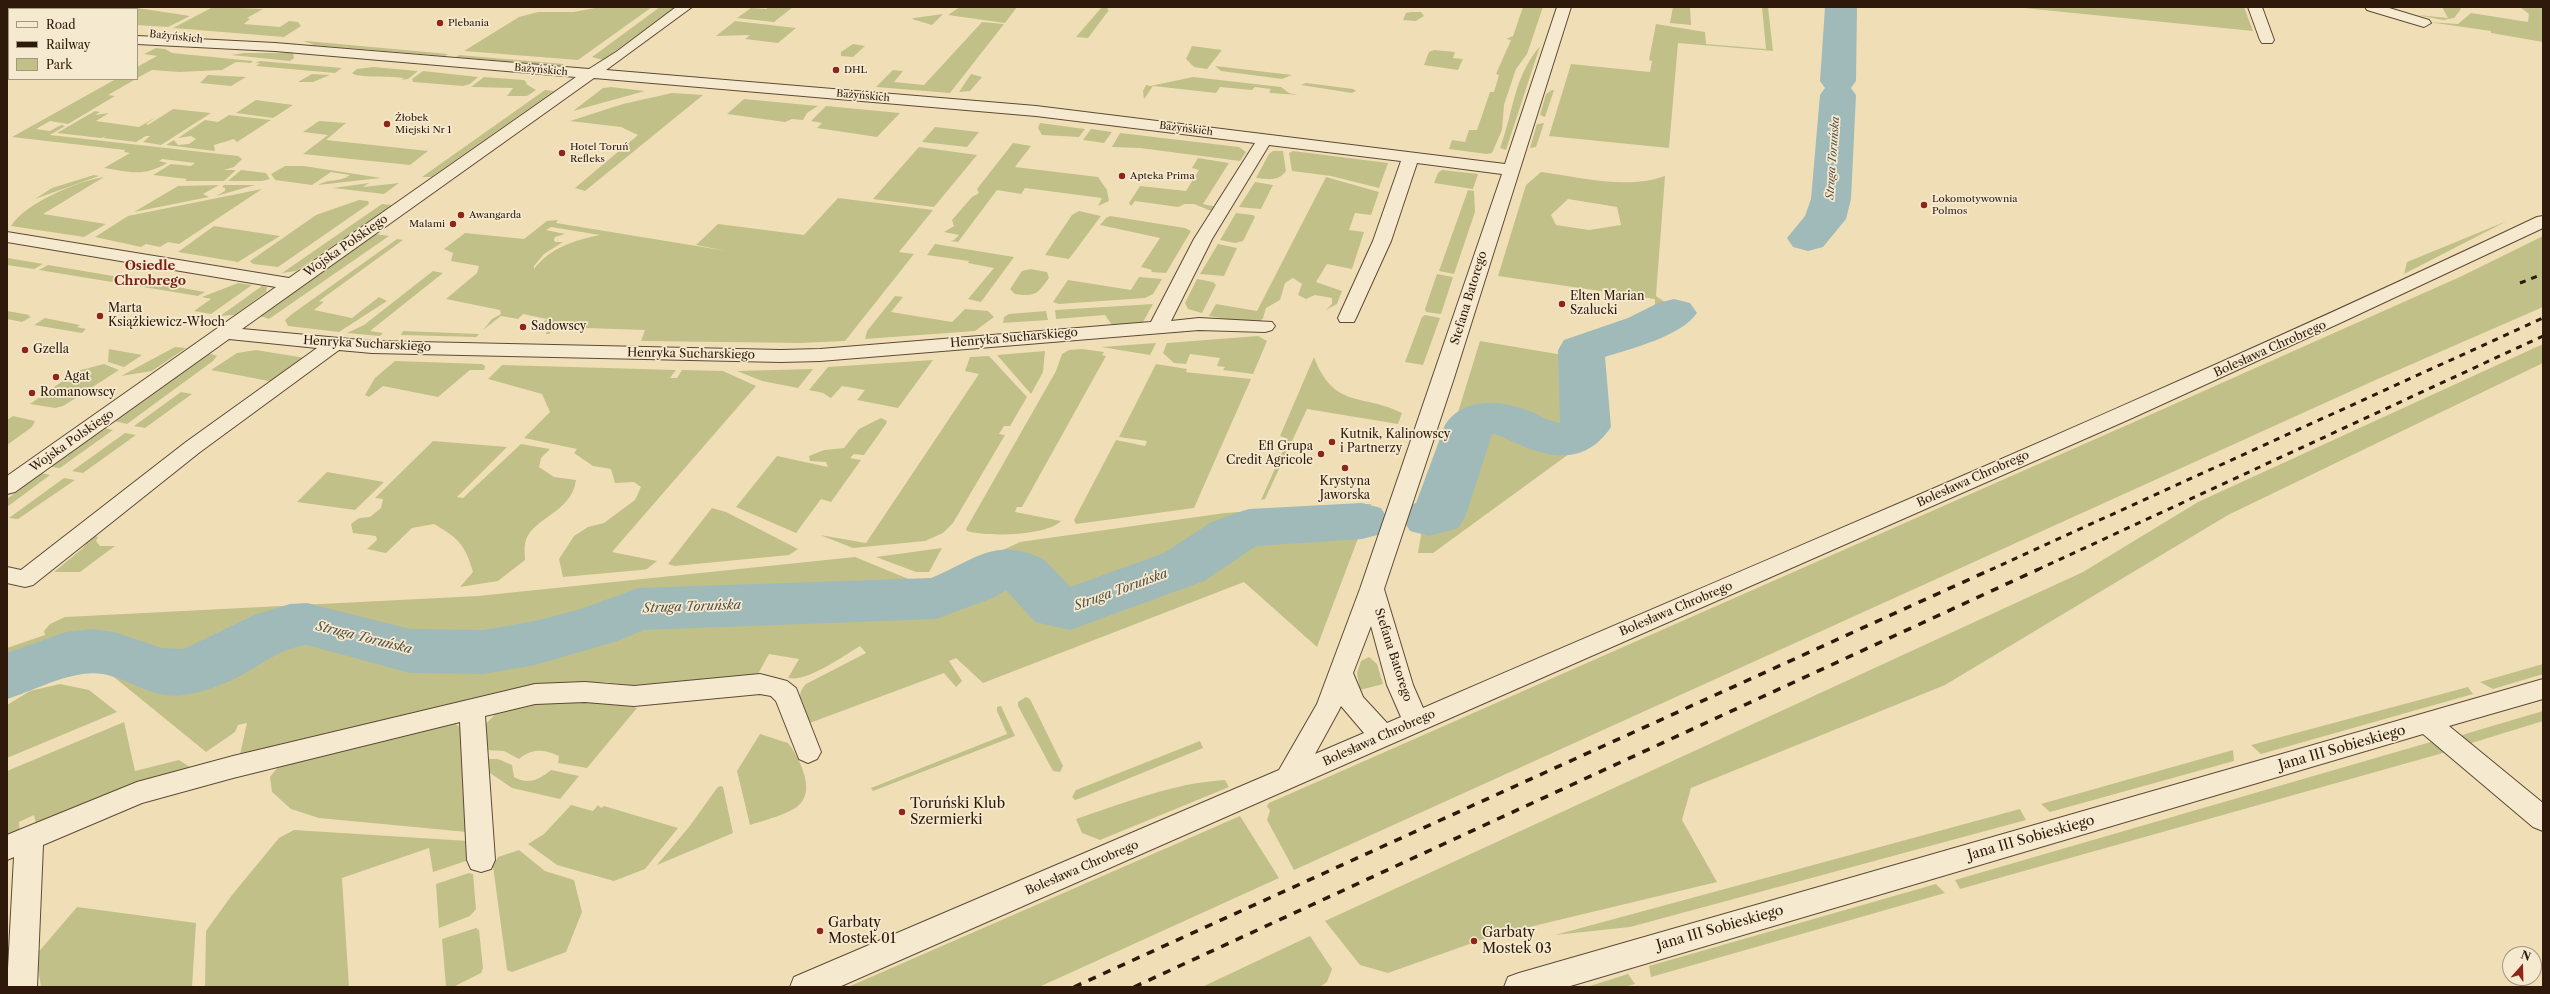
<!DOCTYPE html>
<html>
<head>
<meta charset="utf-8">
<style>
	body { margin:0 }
	#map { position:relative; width:2550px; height:994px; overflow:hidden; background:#f0dfb6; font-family:"Libre Caslon Text",serif }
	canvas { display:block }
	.frame { position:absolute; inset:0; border:8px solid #2e190a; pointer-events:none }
	.legend { position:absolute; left:8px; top:8px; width:130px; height:72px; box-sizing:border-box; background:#f5ead0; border:1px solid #a59681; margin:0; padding:5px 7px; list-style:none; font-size:12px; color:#2e190a }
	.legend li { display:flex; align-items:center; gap:8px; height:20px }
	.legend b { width:20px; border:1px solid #a59681 }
	.north { position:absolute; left:2502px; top:946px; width:40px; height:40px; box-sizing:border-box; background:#f5ead0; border:1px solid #a59681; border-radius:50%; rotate:20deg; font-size:11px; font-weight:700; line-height:16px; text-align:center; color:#2e190a }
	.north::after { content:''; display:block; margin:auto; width:14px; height:18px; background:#8f2418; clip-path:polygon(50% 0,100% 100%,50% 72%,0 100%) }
</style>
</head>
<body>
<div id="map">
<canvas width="2550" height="994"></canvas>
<div class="frame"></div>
<ul class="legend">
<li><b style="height:5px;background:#f5ead0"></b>Road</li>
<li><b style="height:5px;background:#2e190a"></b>Railway</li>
<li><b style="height:11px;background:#c1c089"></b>Park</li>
</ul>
<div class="north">N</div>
</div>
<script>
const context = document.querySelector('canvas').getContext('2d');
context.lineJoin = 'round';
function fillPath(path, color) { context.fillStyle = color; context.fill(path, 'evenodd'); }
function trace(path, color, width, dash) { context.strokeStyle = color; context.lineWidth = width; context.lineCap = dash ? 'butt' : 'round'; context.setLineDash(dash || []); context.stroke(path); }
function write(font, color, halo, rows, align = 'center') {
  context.font = font + ' "Libre Caslon Text",serif'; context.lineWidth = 3.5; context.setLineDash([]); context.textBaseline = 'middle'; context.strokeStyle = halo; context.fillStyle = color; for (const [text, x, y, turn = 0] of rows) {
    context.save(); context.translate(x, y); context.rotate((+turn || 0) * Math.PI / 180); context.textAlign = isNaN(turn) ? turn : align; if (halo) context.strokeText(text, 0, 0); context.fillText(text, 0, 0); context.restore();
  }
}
const green = new Path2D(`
	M52,7H131L190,16L168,27L137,25V9H47Z
	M213,7L263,9L247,18L250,19L244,24L280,27L289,21L298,22L301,26L284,37L173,28Z
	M600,7H652L578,60L464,51L519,17L538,12H574Z
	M660,7H675L603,60L592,57Z
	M767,7H793L774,22L737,18L751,8L767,9Z
	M960,7H1017L1005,23L948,15Z
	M1098,7H1109L1107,10H1109L1088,38L1076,37L1101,8Z
	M1523,7H1543L1527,54L1516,69L1504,105L1502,130L1492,153L1487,154L1449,149L1452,140L1465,142L1469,130H1477L1490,92H1494L1499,75L1496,74L1511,40L1506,39L1513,36Z
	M1673,7H1690L1691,25L1670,23Z
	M1762,7H1768L1773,51L1678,43L1669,148L1549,136L1571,64L1650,72L1652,61L1649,60L1656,24L1705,32L1706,44L1766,49Z
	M2024,7H2244L2253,31L2024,8Z
	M2442,7H2460L2461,9L2454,18L2443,20L2417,15L2448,18Z
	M2520,7H2543V42L2491,33V31L2428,22L2458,24L2471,13L2528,22L2529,14Z
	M1411,12H1421L1424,16L1416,21L1403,20L1406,13Z
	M943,14L932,25L912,19L914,18Z
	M735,21L796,28L778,43L745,39L750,35L716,36Z
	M982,22L1004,24L950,93L876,87L893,70L903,71L894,82L924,85Z
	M304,41H306L448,54L445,56L314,45Z
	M853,44L865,46L853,57L841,56V52Z
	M1192,46L1222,50L1207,69L1194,67L1186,59Z
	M1540,46L1506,150L1500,148C1514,111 1513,78 1540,46Z
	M156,48L165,49L172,53L253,61L251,63L236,62L222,70L179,72L152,70L137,78V67L157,56L144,54Z
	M1434,50L1455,52L1453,58L1463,59L1458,70L1424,65L1429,52Z
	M244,53H293L294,58L290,61L231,55Z
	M459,55L564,64L562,66L456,57Z
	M260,61L342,68L335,73L256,66L260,63H255Z
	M1215,66L1292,75L1282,79L1221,71Z
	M373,67L418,71L408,79L401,80L404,78C394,76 355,78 352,73L357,69Z
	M423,71L478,77L470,84L463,86L413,82L412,79Z
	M312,74L330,75L313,82H298Z
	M971,74L982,77L970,91L959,92Z
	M208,75L246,77L231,86L200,83Z
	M484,77L524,80L527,83L526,84L536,90L527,96H507L513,88L471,87Z
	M1193,77L1281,87L1289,93L1298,95L1271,93L1269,92L1271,89L1255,87L1252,90L1220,87L1216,93L1153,86L1144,99L1143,91L1146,85L1150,86Z
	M116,79H136L108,95L115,96L68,124L50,121L36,129L50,131L61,125L65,126L50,135L238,156L242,159L234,167L224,170H236L224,181H185L187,179L153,175L171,164L191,166L195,163L162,159L159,161L167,163C143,177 131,172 104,168L130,153L124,152L125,150L12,137Z
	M1306,83L1353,89L1356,91L1352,93L1301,85Z
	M611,87L645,91L573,111L603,88Z
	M545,90L554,91L431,177H422Z
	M1552,90H1554L1545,117L1540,115L1546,94Z
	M672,93L703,95L585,191L575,188L638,135L621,127L570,121L623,104Z
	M744,99L818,106L807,113L803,120L792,119L785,122L727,114Z
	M256,100L293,105L273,118L236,113Z
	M826,106L900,113L877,137L817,128L822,123L811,121Z
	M173,109L211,113L161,145L143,142L150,136H146L136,142L103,138L107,136L101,138L57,133L95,111L100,112L95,115L109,113L96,121L139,127L156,117L146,124L148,125Z
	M229,115L271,120L237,142L234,139L214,145L215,151L166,145L174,140L178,145L189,144L196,139L191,136L178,138L205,120L218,122Z
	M319,121L346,123L326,140L428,151L410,165L303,154L328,135L303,132Z
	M1040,123L1085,129L1079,137L1042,135L1038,128Z
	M1544,123L1536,147L1530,148L1537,124Z
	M935,127L979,132L967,147L922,142Z
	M1091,129L1112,132L1104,143L1083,140Z
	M1120,133L1239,147L1246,152L1240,161L1140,148L1112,147Z
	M1013,143L1031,146L1015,167L1098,177L1107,190L1109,201L1098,206L1102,198L1025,188L1021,194L997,190L958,242L950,241L954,240L959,235L944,232L954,226L952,220L972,197L979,193L977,189Z
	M919,147L977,155L934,207L873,199Z
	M1273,151H1283L1286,171C1278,182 1268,179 1256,178L1269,154Z
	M1293,151L1388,163L1379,188L1331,176L1292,171L1289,153Z
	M1198,158L1229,163L1203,204L1217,207L1214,212L1194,204H1185L1178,207L1135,201L1131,206L1129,203L1140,186L1186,191L1199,170L1192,168Z
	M285,166H304L381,178L318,185C329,178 339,183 350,175L331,172L312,185L275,180L271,174Z
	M241,170L266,173L270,179L262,181H228Z
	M1442,170L1478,174L1473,189L1434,183L1438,173Z
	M1541,172C1581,177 1626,190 1665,176L1656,296L1681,313L1597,349L1594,368L1606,427L1433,553H1418L1422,529L1480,341L1563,355L1567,340L1640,324L1655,311V299L1498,276L1526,185ZM1568,199L1617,207L1621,225L1589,230L1556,225L1551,215Z
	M94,175L99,176L35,199L52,188Z
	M104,177L43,214L106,224L84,237L11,226C25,203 78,181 104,177Z
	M1326,177L1379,192L1371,215L1355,213L1349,230L1364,232L1352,269L1327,264L1316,282L1342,291L1337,304L1326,310L1332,304V298L1315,295L1306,299L1298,295L1302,284L1293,278L1285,283L1280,300L1266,308L1263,318L1258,324L1209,316L1216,304L1257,311Z
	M1255,182L1273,185L1261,209L1239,207Z
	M369,183L363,187L399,183L384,194L333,188Z
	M219,185L203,194L209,197L134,212L178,186Z
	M224,185H255L216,196L225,191V188L222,187Z
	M262,189L179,244L168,242L160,247L146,244L141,247L95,237L128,216Z
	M1468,190L1474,191L1475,212L1454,274L1439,271Z
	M838,198L933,210L899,252L914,254L845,341L800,343L641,341L645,330L555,327L549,334H546L550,322L542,323L547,319L523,314L518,319L501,316L483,330L492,319L501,314L500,310L446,299L477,273L479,266L451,261L453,253L444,249L465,233L524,239L547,221L558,220L556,223L727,251L696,245L718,224L804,235ZM551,227L600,235C575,240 550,248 534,269V266L544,254L563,242H555L554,240L555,237L565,234L546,230Z
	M359,200L368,201L369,204L278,267L253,264L250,261L316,215Z
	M382,204L392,205L296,271L282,273Z
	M1079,211L1101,216L1069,259L1045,255L1072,215Z
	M1236,213L1253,215L1255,217L1243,241L1235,243L1220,240Z
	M1110,216L1185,228L1191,231L1166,273L1151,272L1152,270L1141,267L1160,238L1100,225L1106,218Z
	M2507,221L2404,274L2407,262Z
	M214,226L280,236L238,262L178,252Z
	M376,234L389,236L269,319L260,316Z
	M2543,236V307L2380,378L1294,870L1267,820L1270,811L1267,806L1269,803L2134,422L2462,276Z
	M397,239L403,240L319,301L324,302L314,310L352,318L379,297L387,301L339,332L288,326L285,320L292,314Z
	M935,244L1014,257L981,302L968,299L994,268L968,263L969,261L927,255Z
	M1218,244L1237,248L1224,276L1200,274Z
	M7,258H8L43,264L34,269L7,265Z
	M48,265L119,277L112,282L39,270Z
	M1030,269L1047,272L1049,278C1037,294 1036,297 1015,294L1010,289L1022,271Z
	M433,271L443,273L370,331L383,333L380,336L347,333L364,325Z
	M1437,274L1453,277L1441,314L1426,312L1425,309Z
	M1139,277L1162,279L1153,294L1145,298L1059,304L1053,302L1068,280L1131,290Z
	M126,278L205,292L198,296L119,283Z
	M1197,279L1213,282L1216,285L1202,313L1188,309L1185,303Z
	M238,283L252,285L211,314L194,311L211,299L202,297Z
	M262,286L267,287L266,292L234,315L220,316Z
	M895,296L903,297L891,312L952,322L965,309L988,311L994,317L975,331L865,339L867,331Z
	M1153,304L1143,322L1112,325L1105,315L1056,319L1055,310Z
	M7,311L30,315L28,316L31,317L22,322L7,319Z
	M1046,311L1048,320L1003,323L1004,317L1009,314Z
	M1425,315L1440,318L1423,365L1405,362L1422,317Z
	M45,318L80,325L77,327L86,329L82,333L34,325Z
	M403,331L479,334L476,337L401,335Z
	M1258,336L1267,341L1253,374L1223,370L1225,367L1217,366L1220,358L1190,354L1186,364L1174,363L1163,353L1167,343Z
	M1156,343L1150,355L1101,347Z
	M2543,344V363L2228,515L1945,685L1691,788L1682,820L1717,882L1492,936L1388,973L1360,965L1325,921L2083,572L2198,502Z
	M175,347L186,348L152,371L121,376Z
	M109,349L142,355L124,367L108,362Z
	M1082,349L1104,352L1102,355L1106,356L1022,507H1017L1015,512L1061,521C1047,536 986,537 967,531L966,529L1056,371L1062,354L1069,350Z
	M256,350L305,358L274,382L211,370L237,353Z
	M1045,351L1043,372L1031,394L997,355Z
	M209,353L217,356L213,361L127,424L114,421Z
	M989,356L1027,397L1010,426H1004L999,434L1005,435L953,523L943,533L925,541L853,548L820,535L866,543L979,374L965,371L970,357Z
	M1314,357C1334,410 1363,393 1402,413L1398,424L1307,409L1265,499L1261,500L1288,439L1280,436Z
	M933,360L898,408L857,400L865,390L842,386L831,398L823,393L809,390L828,367Z
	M395,361L482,364L485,366L484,370H470L438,397L383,386L369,397L365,395L375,378Z
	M104,364L119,370L63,406L55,408L30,404L77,371Z
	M1156,364L1187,369L1186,372L1194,373L1251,379L1194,508L1076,524L1074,520L1116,440L1145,446L1147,441L1119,437Z
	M502,365L676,370L670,378H677L682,370L723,371L756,386L612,552L657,561L647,569L641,570L563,577L559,559L574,536L588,527L604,523L635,500L641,487L634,482L615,483L611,469L593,466L574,453L577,449L524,438L550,412L542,394L488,379Z
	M813,369L798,388L762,381L737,371Z
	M181,392L192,394L145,428L134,426Z
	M13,416L35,421L32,427L7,445V420Z
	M881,418L887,421L886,424L864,455L854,454L850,458L861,460L831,502L821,499L796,533L736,507L777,456L828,467L826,462L810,461L809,456L824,450L844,448L859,429Z
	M105,428L113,430L60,468L50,467Z
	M125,433L136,435L83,473L72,471Z
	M433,441L507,447L457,497L463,498L521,444L550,449L541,458L539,467L554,477L576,480C572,514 529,518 525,544C524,549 525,555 525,560L498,581L460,587L473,572C465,544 458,538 434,524L412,528L386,553L367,549L377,540L376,536L353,533L351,524L359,518L370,517L381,508L383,499L375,498Z
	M327,472L384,482L355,510L297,502Z
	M41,473L50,475L7,507V499Z
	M64,478L75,480L18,519L9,518Z
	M1371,504L1317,647L1244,582L983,683L956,658L949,661L962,681L956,687L944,673L807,724C802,709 794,696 806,684L866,653L860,646C843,656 808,682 788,678L799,659L769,654L758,674L656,689L606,682L521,688L239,759L247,723L238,725L235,732L206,752L109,673L67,672L21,686L7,695V648L45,635L44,631L50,624L65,617L478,596L855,557L916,582L932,583L1020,542L1225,513L1334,505Z
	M712,508L726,512L798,549L789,555L675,566L668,564Z
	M93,535L98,537L96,541L100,546H115L80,572H54L83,548Z
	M942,548L929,572H916L876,557Z
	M1369,657L1377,664L1383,684L1360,690L1357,673L1361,661Z
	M2543,664V674L2493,689L2480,682Z
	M60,684L89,690L117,712L7,758V705L30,691Z
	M2468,687L2473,694L2261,754L2251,745Z
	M1026,697L1030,699L1063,766L1060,772L1053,771L1018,706V702Z
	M610,701L637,708L587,768L558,763L559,756C544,749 532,748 519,759L504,751L485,750L482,728L498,711L521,704Z
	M1001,706L1015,736L873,791L871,788L1007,734L997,711V707Z
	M2543,711V721L2462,746L2455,737Z
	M124,722L135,771L179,760L193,769L37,829L34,815L19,822L20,836L7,842V771Z
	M454,723L466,731L467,832L319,818L291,809L272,792L270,777L282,762Z
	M760,734L788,743C799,757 816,790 799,805C790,814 762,821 750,825L737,771Z
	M1200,741L1203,748L1081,798L1075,800L1072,797L1076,790Z
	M2434,741L2450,751L1960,889L1955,880Z
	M2233,750L2234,761L2050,812L2041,804Z
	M484,759H498L512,765L514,777C528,785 539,780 551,770L579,776L560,799L512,788L487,771Z
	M1225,780L1229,787L1100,840L1082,833L1076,819C1124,803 1173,783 1225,780Z
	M720,786L723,787L733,833L657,865L689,827L717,788Z
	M571,805L593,811L598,805L601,808L604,806L678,828L645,869L614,881L557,865L528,844L544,834Z
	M2020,809L2026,820L1630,927L1555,935Z
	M1240,816L1279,878L1039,987H848Z
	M294,830L468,841L470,857L466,861L433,872L429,848L342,878L349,987H205L206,931L232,895L279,838Z
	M519,850L545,871L574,880L582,912L566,952L512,972L507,970L493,866L498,857Z
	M469,873L473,874L476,909L470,916L439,928L436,884Z
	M1936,884L1945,893L1651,977L1649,966Z
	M77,907L196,923L192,987H41L36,955Z
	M476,928L479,930L483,968L481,973L453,987H446L442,939Z
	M1310,936L1332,969L1327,982L1320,987H1202Z
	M1628,974L1635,984L1624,987H1587Z`);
const river = new Path2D(`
	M1825,7H1857L1856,81L1851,88L1856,95L1851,199L1846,219L1823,247L1808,251L1793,247L1787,238L1805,216L1811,199L1820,95L1825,88L1820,81Z
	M1674,299L1690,303L1697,313C1680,337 1632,348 1605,357L1611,427C1587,463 1554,460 1518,444C1510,441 1501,435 1492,434L1466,515L1458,528L1429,536L1410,531L1402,518L1410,505L1416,503L1445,425C1463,397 1500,400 1529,411C1539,415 1550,422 1560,423L1558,350L1564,340L1628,318L1658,303Z
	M1362,503L1381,508L1389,521L1381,534L1362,539L1256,546L1204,581L1070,630L1035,622L1006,590L995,597L936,619L644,630L617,641L535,665L483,674L410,673L307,645C280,648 260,666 236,678C220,686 202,692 184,695C153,700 130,679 103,674C73,669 36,690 7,699V653L66,632L91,629L114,632L162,648L184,649L254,615L290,604L307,603L410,629L483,630L535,621L581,609L638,588L931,578C963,566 989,542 1024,552C1030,554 1039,556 1044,560C1053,568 1062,578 1070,587L1164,553L1210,523L1230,515L1249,509Z`);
const minor = new Path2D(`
	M676,7H692L606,70L1036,106L1505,164L1557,7H1571L1454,378L1384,589L1413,685L1423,708C1795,547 2170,391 2537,217L2543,216V228L2340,323L2130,419L839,987H790L794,977L1279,770L1317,704L1360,589L1502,174L1417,163L1391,241L1356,318L1354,322H1340L1338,318L1373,241L1401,161L1269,145L1212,239L1171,321L1199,318L1272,322L1275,326L1272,330L1265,332L1199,330L820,361L781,362L372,353L339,350L200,452L33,585L25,587L7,583V567L21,570L186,442L317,348L229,339L15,492L7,494V476L276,287L7,242V232L289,278L576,77L275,51L137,44V36L275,43L589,69L616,52ZM594,78L1036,116L1255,143L1194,239L1151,322L820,349L781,350L372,341L242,329ZM1371,626L1387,685L1401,717L1387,723L1363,697L1353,673ZM1341,706L1364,733L1315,754L1338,712Z
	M2248,7H2262L2274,40L2272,43H2262L2260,40Z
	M2365,7H2386L2429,20L2431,23L2424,27L2367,10Z
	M7,20H9V29H7Z
	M760,674L787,681L796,688L821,752L817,759L808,763L799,759L776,701L771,696L760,694L634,706L585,702L535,704L485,716L495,860L491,869L481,872L471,869L467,860L460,722L233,778L142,803L43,845L37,987H7L14,857L7,860V835L19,830L137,782L233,756L535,684L585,682L634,686Z
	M2543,679V699L2449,726L2543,803V831L2533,827L2423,734L1567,987H1504L1508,977L1519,973Z`);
const railFar1 = new Path2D(`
	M2520,283L2543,274
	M1990,570L2543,318
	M2037,570L2543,336`);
const rail = new Path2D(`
	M1074,987L1992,569
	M1134,987L2039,569`);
const markers = [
	[440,23,4,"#8f2418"],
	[836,70,4,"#8f2418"],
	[387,124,4,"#8f2418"],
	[562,153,4,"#8f2418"],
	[1122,176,4,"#8f2418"],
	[1924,205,4,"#8f2418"],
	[461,215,4,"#8f2418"],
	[453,224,4,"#8f2418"],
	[1562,304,4,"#8f2418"],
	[100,316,4,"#8f2418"],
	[523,327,4,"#8f2418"],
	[25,350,4,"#8f2418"],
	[56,377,4,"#8f2418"],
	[32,393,4,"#8f2418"],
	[1332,442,4,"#8f2418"],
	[1321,454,4,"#8f2418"],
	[1345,468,4,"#8f2418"],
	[902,812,4,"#8f2418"],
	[820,931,4,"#8f2418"],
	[1474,941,4,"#8f2418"]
];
const farPoinames = [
	["Plebania",448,23],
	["DHL",844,70],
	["Żłobek",395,118],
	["Miejski Nr 1",395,130],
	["Hotel Toruń",570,147],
	["Refleks",570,159],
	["Apteka Prima",1130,176],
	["Lokomotywownia",1932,199],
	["Polmos",1932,211],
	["Awangarda",469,215],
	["Malami",445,224,"right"]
];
const farStreetnames = [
	["Bażyńskich",176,37,6],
	["Bażyńskich",541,70,5],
	["Bażyńskich",863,96,5],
	["Bażyńskich",1186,129,7]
];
const farWaternames = [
	["Struga Toruńska",1833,158,-86]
];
const streetNames = [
	["Wojska Polskiego",346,246,-35],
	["Stefana Batorego",1469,298,-73],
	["Henryka Sucharskiego",1014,338,-5],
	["Henryka Sucharskiego",367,344,3],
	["Bolesława Chrobrego",2270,349,-24],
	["Henryka Sucharskiego",691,354,1],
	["Wojska Polskiego",72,441,-35],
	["Bolesława Chrobrego",1973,479,-24],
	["Bolesława Chrobrego",1676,609,-23],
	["Stefana Batorego",1393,655,72],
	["Bolesława Chrobrego",1379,738,-24],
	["Bolesława Chrobrego",1082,868,-23]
];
const poiNames = [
	["Elten Marian",1570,297],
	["Szalucki",1570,311],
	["Marta",108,309],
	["Książkiewicz-Włoch",108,323],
	["Sadowscy",531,327],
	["Gzella",33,350],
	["Agat",64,377],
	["Romanowscy",40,393],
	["Kutnik, Kalinowscy",1340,435],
	["i Partnerzy",1340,449],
	["Efl Grupa",1313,447,"right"],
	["Credit Agricole",1313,461,"right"],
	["Krystyna",1345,482,"center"],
	["Jaworska",1345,496,"center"]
];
const neighbourhoodNames = [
	["Osiedle",150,266],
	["Chrobrego",150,281]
];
const waterNames = [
	["Struga Toruńska",1121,590,-20],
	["Struga Toruńska",692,607,-2],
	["Struga Toruńska",364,638,14]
];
const nearStreetnames = [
	["Jana III Sobieskiego",2342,748,-16],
	["Jana III Sobieskiego",2031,838,-16],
	["Jana III Sobieskiego",1720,928,-16]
];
const nearPoinames = [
	["Toruński Klub",910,804],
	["Szermierki",910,820],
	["Garbaty",828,923],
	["Mostek 01",828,939],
	["Garbaty",1482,933],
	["Mostek 03",1482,949]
];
fillPath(green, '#c1c089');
fillPath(river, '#9fbab9');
trace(minor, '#5e4a35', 2);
fillPath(minor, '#f5ead0');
trace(railFar1, '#2e190a', 3, [6, 6]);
trace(rail, '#2e190a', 3.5, [8, 8]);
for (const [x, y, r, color] of markers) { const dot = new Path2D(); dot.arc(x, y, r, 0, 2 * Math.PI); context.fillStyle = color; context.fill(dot); trace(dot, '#f5ead0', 1.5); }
write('10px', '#2e190a', '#f5ead0', farPoinames, 'left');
write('10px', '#2e190a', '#f5ead0', farStreetnames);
write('italic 11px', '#565147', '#f5ead0', farWaternames);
write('12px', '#2e190a', '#f5ead0', streetNames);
write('12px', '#2e190a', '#f5ead0', poiNames, 'left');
write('bold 13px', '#7a1f14', '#f5ead0', neighbourhoodNames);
write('italic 13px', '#565147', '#f5ead0', waterNames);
write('14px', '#2e190a', '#f5ead0', nearStreetnames);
write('14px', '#2e190a', '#f5ead0', nearPoinames, 'left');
</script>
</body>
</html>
